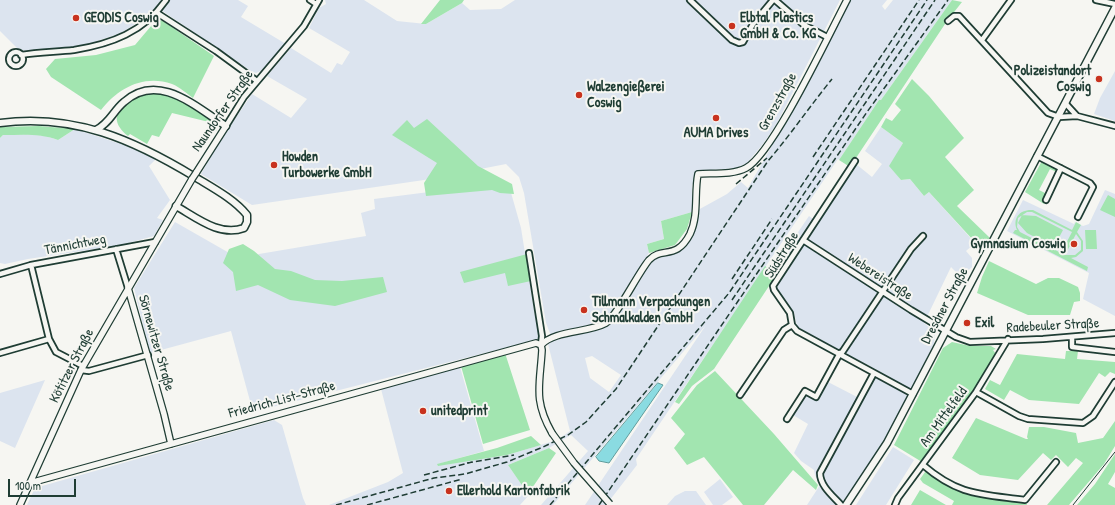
<!DOCTYPE html>
<html>
<head>
<meta charset="utf-8">
<style>
	body { margin:0 }
	#map { position:relative; width:1115px; height:505px; overflow:hidden; background:#f6f6f2; font-family:"Patrick Hand",sans-serif }
	canvas { display:block }
	.scale { position:absolute; left:8px; top:479px; width:68px; height:18px; box-sizing:border-box; border:2px solid #1f3d34; border-top:0; padding-left:5px; font-size:12px; line-height:14px; white-space:nowrap; color:#1f3d34; -webkit-text-stroke:3px #f6f6f2; paint-order:stroke }
</style>
</head>
<body>
<div id="map">
<canvas width="1115" height="505"></canvas>
<div class="scale">100 m</div>
</div>
<script>
const context = document.querySelector('canvas').getContext('2d');
context.lineJoin = 'round';
function fillPath(path, color) { context.fillStyle = color; context.fill(path, 'evenodd'); }
function trace(path, color, width, dash) { context.strokeStyle = color; context.lineWidth = width; context.lineCap = dash ? 'butt' : 'round'; context.setLineDash(dash || []); context.stroke(path); }
function write(font, color, halo, rows, align = 'center') {
  context.font = font + ' "Patrick Hand",sans-serif'; context.lineWidth = 4; context.setLineDash([]); context.textBaseline = 'middle'; context.strokeStyle = halo; context.fillStyle = color; for (const [text, x, y, turn = 0] of rows) {
    context.save(); context.translate(x, y); context.rotate((+turn || 0) * Math.PI / 180); context.textAlign = isNaN(turn) ? turn : align; if (halo) context.strokeText(text, 0, 0); context.fillText(text, 0, 0); context.restore();
  }
}
const built = new Path2D(`
	M0,0H238L248,6L241,17L286,44L263,70L256,73L251,71L158,8L147,17L121,33L85,45L59,49L20,51L0,31Z
	M325,0H364L397,21L426,24L462,3L470,10L501,9L515,0H840L776,125L763,144L747,163L737,168L698,171L692,186V212L661,221L664,239L647,244L649,253L604,323L551,336L546,323L524,193L519,177L506,164L424,180L252,205L201,174L219,142L252,94L291,118L307,99L267,76L291,48L331,73L337,63L342,65L350,52L309,28L319,8L326,4Z
	M850,0H887L882,6L885,10L893,0H952L881,100H879L839,160L838,159L636,459L637,465L606,505H585L706,325L553,505H541L588,451L571,435L549,448L508,465L529,495L520,505H329L388,482L403,473L381,389L460,367L484,451L438,464L507,455L557,440L570,431L548,344L549,342L604,327L654,259L671,255L683,249L696,227L698,210L727,194L741,182L748,188L792,110ZM592,356L621,375L609,392L590,378L585,358Z
	M1115,71V121L1094,114L1100,98Z
	M881,127L903,143L890,166L901,180L910,179L924,196L929,192L975,243L966,251L972,258V267L961,277L951,267L924,323L935,332L934,344L885,441L843,505H807L820,485L815,475L814,470L801,461L794,453L808,424L793,415L806,395L818,401L828,382L861,399L877,370L800,329L797,326L794,312L771,283L856,164L872,177L882,164L865,151Z
	M75,129L124,145L156,159L149,166L170,200L157,218L163,220L154,236L121,245L28,259L5,264L0,263V138L3,135L27,134L46,136L58,140Z
	M508,182L521,228L535,316L541,337L536,340L253,412L231,331L150,353L134,288L175,222L245,262L259,254L366,236L361,213L375,209L374,199Z
	M1105,190L1115,194V316L1083,299L1089,273L1007,231L1023,200L1074,224L1075,222L1083,226L1089,224Z
	M809,216L813,219L777,272L773,269Z
	M45,380L15,448L0,441V393Z
	M274,420L282,425L303,498L306,505H27L35,488Z
	M893,447L914,460L886,505H856Z
	M720,479L733,497L722,505H713L704,492Z
	M685,491H696L706,505H667L675,496Z`);
const green = new Path2D(`
	M440,0H464L462,3L426,24H421Z
	M952,0L962,2L947,21L850,167L839,160L879,100H881Z
	M157,19L163,21L214,56L193,98C187,94 180,87 172,84C144,74 118,88 101,110L51,77L46,69L55,59L96,55L135,45Z
	M912,79L929,96L964,138L945,157L974,190L957,206L990,238L984,252L929,192L924,196L910,179L901,180L889,166L903,143L881,127L886,118L892,121L901,110L895,104Z
	M151,93H164L186,103L212,119L217,125V131L209,122L172,113L159,137L152,135L147,144L130,134L128,136C101,114 129,99 151,93Z
	M427,119L478,166L512,184L514,194L500,193L492,190L426,196L424,183L437,163L392,135L407,120L414,128Z
	M39,126L75,129L58,140C40,133 22,135 3,135L0,138V127Z
	M1043,159L1061,168L1059,173L1050,169L1039,190L1049,195L1044,204L1025,192Z
	M1108,195L1115,199V217L1100,210Z
	M1033,210L1072,230L1076,222L1081,225L1077,232L1083,241V251L1076,257L1071,258L1088,267L1087,271L1013,233L1015,230H1017C1012,218 1020,209 1033,210ZM1027,212H1032L1072,232L1061,253L1020,232L1017,227L1018,218ZM1076,234L1081,241V250L1075,255H1065Z
	M692,212L687,229L675,245L649,253L647,244L664,239L661,221Z
	M1022,215L1036,216L1063,230L1054,247L1027,233L1018,223Z
	M1085,230H1096L1097,249H1086Z
	M243,244L254,251L275,269L291,271L315,280L342,281L383,277L387,292L335,306L290,300L258,285L236,291L233,272L223,263L229,249Z
	M527,254L531,281L508,286L505,273L464,283L460,272Z
	M989,261L1036,284L1048,278H1059L1078,287L1080,293V301L1074,302L1070,315H1028L977,293L982,277Z
	M765,266L777,274L714,369L692,386L679,404L675,402Z
	M952,342L970,346H991L996,349L993,350L996,354L971,395L922,462L894,445L943,348Z
	M1066,351H1078L1077,359L1115,362V374L1110,372L1105,377L1099,373L1079,404L1029,400L1010,390L1004,400L985,389L990,380L1000,385L1017,354L1065,359Z
	M505,353L530,430L483,444L461,366Z
	M715,371L774,434L818,485L816,490L793,470L764,505H743L704,457L687,465L674,448L685,434L671,418L697,385Z
	M976,418L1026,439H1028L1027,437L1029,427H1044L1076,433L1078,443L1103,438L1115,421V446L1104,464L1069,505H1047L1083,463L1076,458L1068,467L1056,455L1051,460L1043,453L1018,480L980,475L952,458Z
	M531,436L541,445L507,455L438,466L437,464L497,448Z
	M549,448L556,453L528,494L508,465Z
	M1115,454V472L1108,484L1115,488V505H1077L1095,484Z
	M928,468L963,490L1025,500L1027,505H952L954,501L923,483L920,479Z
	M920,490L946,505H911Z`);
const water = new Path2D(`
	M658,383L663,385L609,463L599,461L596,457Z`);
const minor = new Path2D(`
	M310,0L316,4
	M690,0L732,40L739,43L743,42L753,24L773,0
	M775,0L804,25L827,37
	M1096,0L1115,4
	M157,13L216,51L257,81
	M948,21L954,16H959L1048,113L1059,117L1077,116L1066,104
	M982,40L1011,0
	M9 59a7 7 0 1 1 14 0a7 7 0 1 1-14 0Z
	M21,55C39,52 56,52 74,50C111,44 144,32 166,0
	M1077,116L1115,126
	M226,126L244,97L304,26L319,0
	M1037,156L1090,183L1093,187L1078,217
	M855,161L773,286L774,290L790,313L792,325L797,331L913,394
	M1046,200L1061,168
	M803,240L911,310L956,337L970,342L1043,339L1115,333
	M116,249L128,288
	M529,253L542,336L541,345
	M31,265L49,339
	M0,274L31,265L155,242
	M1072,337V347L1115,352
	M0,353L49,339L56,352L83,366
	M841,354L911,249L923,236
	M81,370L89,371L148,355
	M976,392L1019,416L1028,419L1083,423L1093,416L1115,382
	M740,395L784,330L792,325
	M787,419L805,391L816,397L840,353
	M923,465C959,496 981,494 1025,500L1056,462
	M841,505C833,496 820,486 820,473L874,373
	M895,505L898,498L976,392L1008,339`);
const tertiary = new Path2D(`
	M196,173L226,126
	M128,288L164,414L171,444
	M541,345C555,330 588,333 606,323C617,316 638,273 649,260C662,246 676,261 690,234C699,215 694,193 698,174C713,173 733,175 746,168C773,154 830,32 847,0
	M541,345L542,350C540,385 533,400 552,433
	M30,483L536,343L541,345
	M20,505L81,370L192,179`);
const secondary = new Path2D(`
	M0,123C74,113 134,140 195,177C213,188 234,199 247,215V222L244,228C220,237 197,218 176,206
	M96,130C110,123 113,111 124,102C158,71 196,107 226,126
	M846,505L887,443L1115,8`);
const tram = new Path2D(`
	M1073,505L1115,452`);
const rail = new Path2D(`
	M813,157L919,0
	M736,184L767,158
	M732,279L772,219
	M732,300L935,0
	M467,463L514,455
	M424,475L472,462
	M336,505L434,478L465,474L507,462L543,447L568,435L586,422L616,389L768,161C791,134 810,106 832,79
	M367,505L462,479
	M550,505L729,293L927,0
	M599,505L867,112L948,0`);
const tertiaryBridge = new Path2D(`
	M192,179L196,173
	M552,433L574,463L610,504`);
const markers = [
	[76,18,4,"#c8321e"],
	[732,26,4,"#c8321e"],
	[1099,79,4,"#c8321e"],
	[579,95,4,"#c8321e"],
	[716,118,4,"#c8321e"],
	[274,165,4,"#c8321e"],
	[1074,244,4,"#c8321e"],
	[584,310,4,"#c8321e"],
	[967,323,4,"#c8321e"],
	[423,411,4,"#c8321e"],
	[449,491,4,"#c8321e"]
];
const poiNames = [
	["GEODIS Coswig",84,18],
	["Elbtal Plastics",740,18],
	["GmbH & Co. KG",740,34],
	["Polizeistandort",1091,71,"right"],
	["Coswig",1091,87,"right"],
	["Walzengießerei",587,87],
	["Coswig",587,103],
	["AUMA Drives",716,133,"center"],
	["Howden",282,157],
	["Turbowerke GmbH",282,173],
	["Gymnasium Coswig",1066,244,"right"],
	["Tillmann Verpackungen",592,302],
	["Schmalkalden GmbH",592,318],
	["Exil",975,323],
	["unitedprint",431,411],
	["Ellerhold Kartonfabrik",457,491]
];
const streetNames = [
	["Grenzstraße",778,102,-61],
	["Naundorfer Straße",223,111,-55],
	["Tännichtweg",75,245,-11],
	["Südstraße",782,255,-58],
	["Webereistraße",880,277,33],
	["Dresdner Straße",945,306,-62],
	["Radebeuler Straße",1053,326,-3],
	["Sörnewitzer Straße",156,343,74],
	["Kötitzer Straße",72,366,-63],
	["Friedrich-List-Straße",282,400,-15],
	["Am Mittelfeld",944,417,-54]
];
fillPath(built, '#dce4ef');
fillPath(green, '#a2e5b0');
fillPath(water, '#8adbe1');
trace(water, '#5f9c9c', 1);
trace(minor, '#1f3d34', 8);
trace(tertiary, '#1f3d34', 8);
trace(secondary, '#1f3d34', 9);
trace(minor, '#f6f6f2', 4.5);
trace(tertiary, '#f6f6f2', 5.5);
trace(secondary, '#f6f6f2', 6);
trace(tram, '#1f3d34', 1);
trace(rail, '#1f3d34', 1.5, [6, 3]);
trace(tertiaryBridge, '#1f3d34', 8, []);
trace(tertiaryBridge, '#f6f6f2', 5.5);
for (const [x, y, r, color] of markers) { const dot = new Path2D(); dot.arc(x, y, r, 0, 2 * Math.PI); context.fillStyle = color; context.fill(dot); trace(dot, '#f6f6f2', 1.5); }
write('bold 14px', '#1f3d34', '#f6f6f2', poiNames, 'left');
write('14px', '#1f3d34', '#f6f6f2', streetNames);
</script>
</body>
</html>
